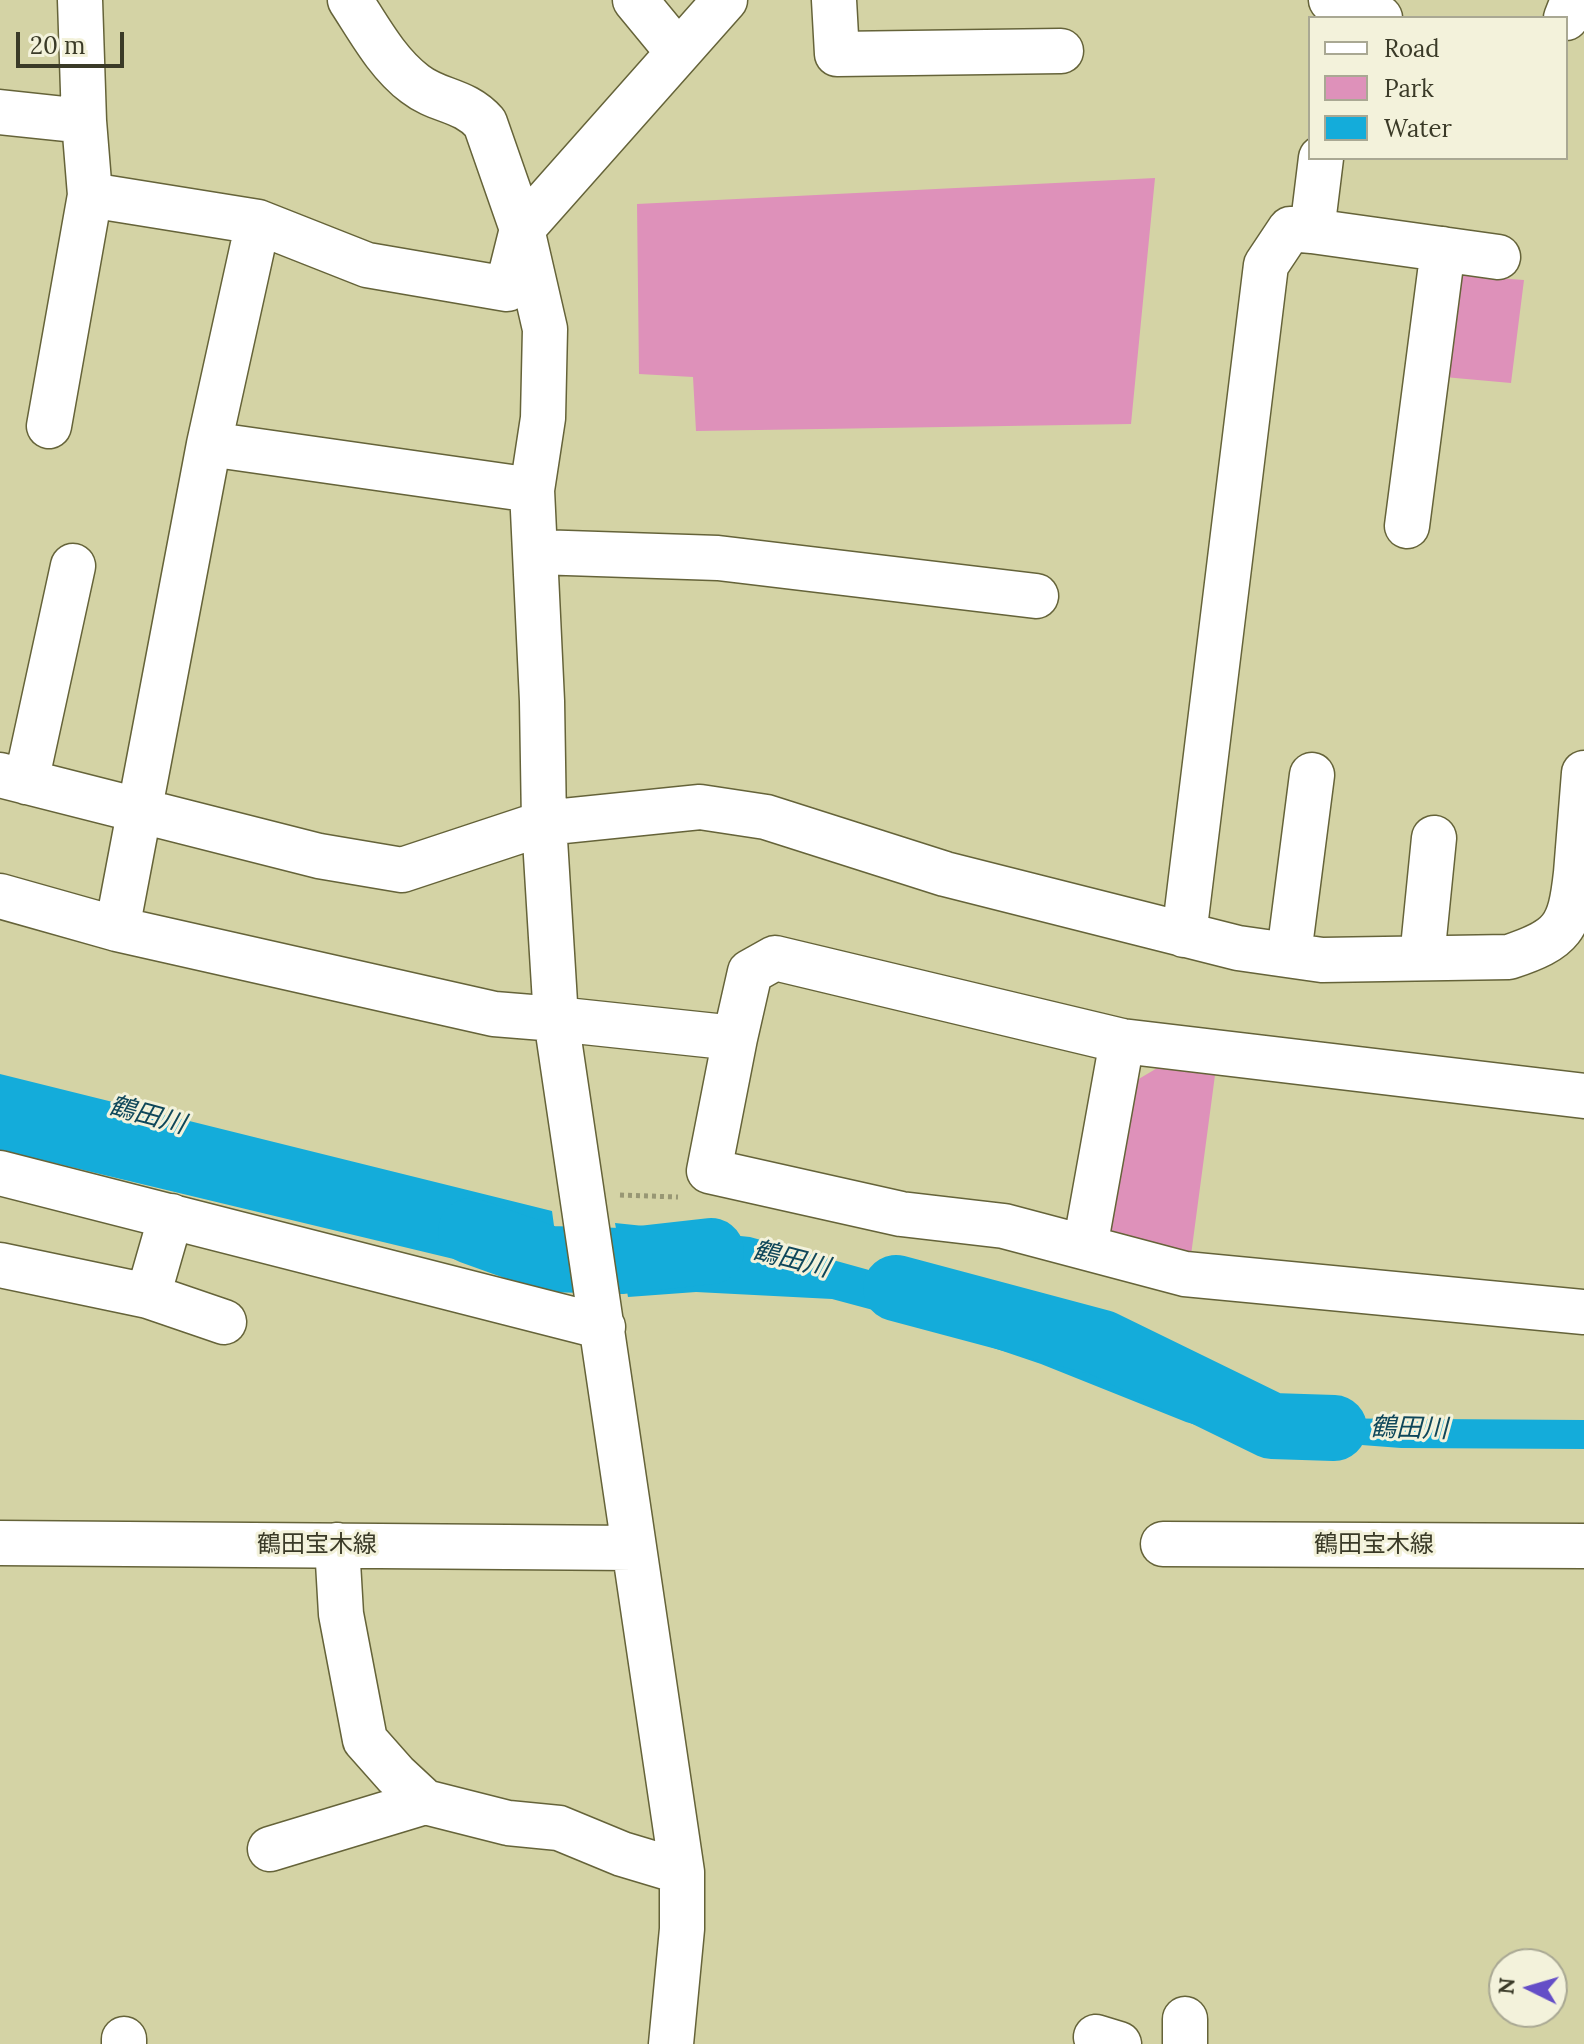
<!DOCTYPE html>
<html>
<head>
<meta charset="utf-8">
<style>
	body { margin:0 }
	#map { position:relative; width:1584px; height:2044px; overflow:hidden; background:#d4d3a5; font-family:Lora,serif }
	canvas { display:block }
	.legend { position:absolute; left:1308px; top:16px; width:260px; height:144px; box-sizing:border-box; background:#f3f2db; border:2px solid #a9a893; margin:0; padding:10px 14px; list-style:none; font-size:24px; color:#3a3a27 }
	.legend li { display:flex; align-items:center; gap:16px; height:40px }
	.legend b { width:40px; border:2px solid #a9a893 }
	.north { position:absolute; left:1488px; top:1948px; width:80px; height:80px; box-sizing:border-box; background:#f3f2db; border:2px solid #a9a893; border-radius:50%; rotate:275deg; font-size:22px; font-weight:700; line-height:32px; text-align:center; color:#3a3a27 }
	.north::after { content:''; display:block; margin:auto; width:28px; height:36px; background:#644ec7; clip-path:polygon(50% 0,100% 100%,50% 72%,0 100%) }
	.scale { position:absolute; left:16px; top:32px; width:108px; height:36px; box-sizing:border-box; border:4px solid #3a3a27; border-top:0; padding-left:10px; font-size:24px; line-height:28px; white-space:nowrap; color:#3a3a27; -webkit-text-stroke:6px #f3f2db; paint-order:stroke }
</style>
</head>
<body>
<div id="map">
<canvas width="1584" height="2044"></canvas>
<ul class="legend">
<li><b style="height:10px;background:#fff"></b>Road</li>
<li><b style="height:22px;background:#de91ba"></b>Park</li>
<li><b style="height:22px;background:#14acda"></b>Water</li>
</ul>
<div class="north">N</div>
<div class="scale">20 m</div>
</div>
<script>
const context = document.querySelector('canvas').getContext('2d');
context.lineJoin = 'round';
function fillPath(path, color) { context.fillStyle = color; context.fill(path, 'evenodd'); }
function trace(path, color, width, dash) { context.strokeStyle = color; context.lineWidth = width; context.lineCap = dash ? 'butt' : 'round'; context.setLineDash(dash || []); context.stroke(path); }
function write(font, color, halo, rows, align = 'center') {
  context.font = font + ' Lora,"Noto Sans JP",serif'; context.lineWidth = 6; context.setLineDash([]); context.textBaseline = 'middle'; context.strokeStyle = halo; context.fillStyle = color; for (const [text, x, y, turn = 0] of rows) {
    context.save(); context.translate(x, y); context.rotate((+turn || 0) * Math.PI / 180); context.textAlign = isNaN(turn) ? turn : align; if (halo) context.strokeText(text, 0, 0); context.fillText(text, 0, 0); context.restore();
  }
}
const green = new Path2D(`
	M1155,178L1131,424L696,431L693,377L639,374L637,204Z
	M1457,275L1524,280L1511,383L1444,377Z
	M1159,1067L1215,1075L1191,1255L1119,1245L1105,1227L1137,1080Z`);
const water = new Path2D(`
	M0,1074L552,1211L562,1285L0,1150Z
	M615,1223L750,1237L923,1285L1199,1407L1279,1418L1584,1420V1449L1401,1448L1230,1435L1186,1422L1041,1364L914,1321L832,1299L696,1292L628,1297Z`);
const river = new Path2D(`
	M471,1231L549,1259L622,1261L711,1251
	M896,1288L1102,1343L1272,1426L1334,1428`);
const path = new Path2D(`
	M620,1195L678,1197`);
const minor = new Path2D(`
	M350,0C369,29 387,63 415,84C438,102 464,99 485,123L522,229L545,329L543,418L532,490L542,701L544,823L556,1019L735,1038L750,972L775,958L1122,1041L1584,1096
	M635,0L677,51
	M834,0L837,54L1061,51
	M1331,0L1380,18
	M1566,18L1573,0
	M0,112L84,121L80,0
	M84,121L90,195L258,222L367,265L507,289L522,229L725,0
	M1312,231L1498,257
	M49,426L90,195
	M209,444L258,222
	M1407,526L1443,249
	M537,552L718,558L1036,596
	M0,775L319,856L402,870L544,823L700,807L766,817L945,874L1238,948L1322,960L1509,957C1563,939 1570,928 1576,873L1584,872
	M26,782L73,566
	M1576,873L1584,773
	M0,896L117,929L494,1014L556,1019L682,1872V1929L671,2044
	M117,929L209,444L532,490
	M1184,935L1266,265L1290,229L1312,231L1321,158
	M1289,954L1312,775
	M1422,958L1434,838
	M735,1038L709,1171L901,1214L1004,1226L1185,1274L1584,1312
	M0,1173L603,1327
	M1085,1247L1122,1041
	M0,1265L148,1296L224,1322
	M148,1296L171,1216
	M0,1543L633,1548
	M1163,1544L1584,1546
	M337,1545L341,1614L365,1740L396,1775L425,1802L508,1823L559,1828L622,1854L682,1872
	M270,1849L425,1802
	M1096,2037L1119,2044
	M124,2044V2039
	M1185,2044V2019`);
const streetNames = [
	["鶴田宝木線",317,1545],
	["鶴田宝木線",1374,1545]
];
const waterNames = [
	["鶴田川",147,1116,15],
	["鶴田川",791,1260,14],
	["鶴田川",1409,1429,1]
];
fillPath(green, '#de91ba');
fillPath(water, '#14acda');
trace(river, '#14acda', 66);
trace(minor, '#656339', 47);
trace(path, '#989774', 5, [4, 4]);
trace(minor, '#fff', 44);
write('24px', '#3a3a27', '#f3f2db', streetNames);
write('italic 26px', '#0f475a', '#f3f2db', waterNames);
</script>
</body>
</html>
